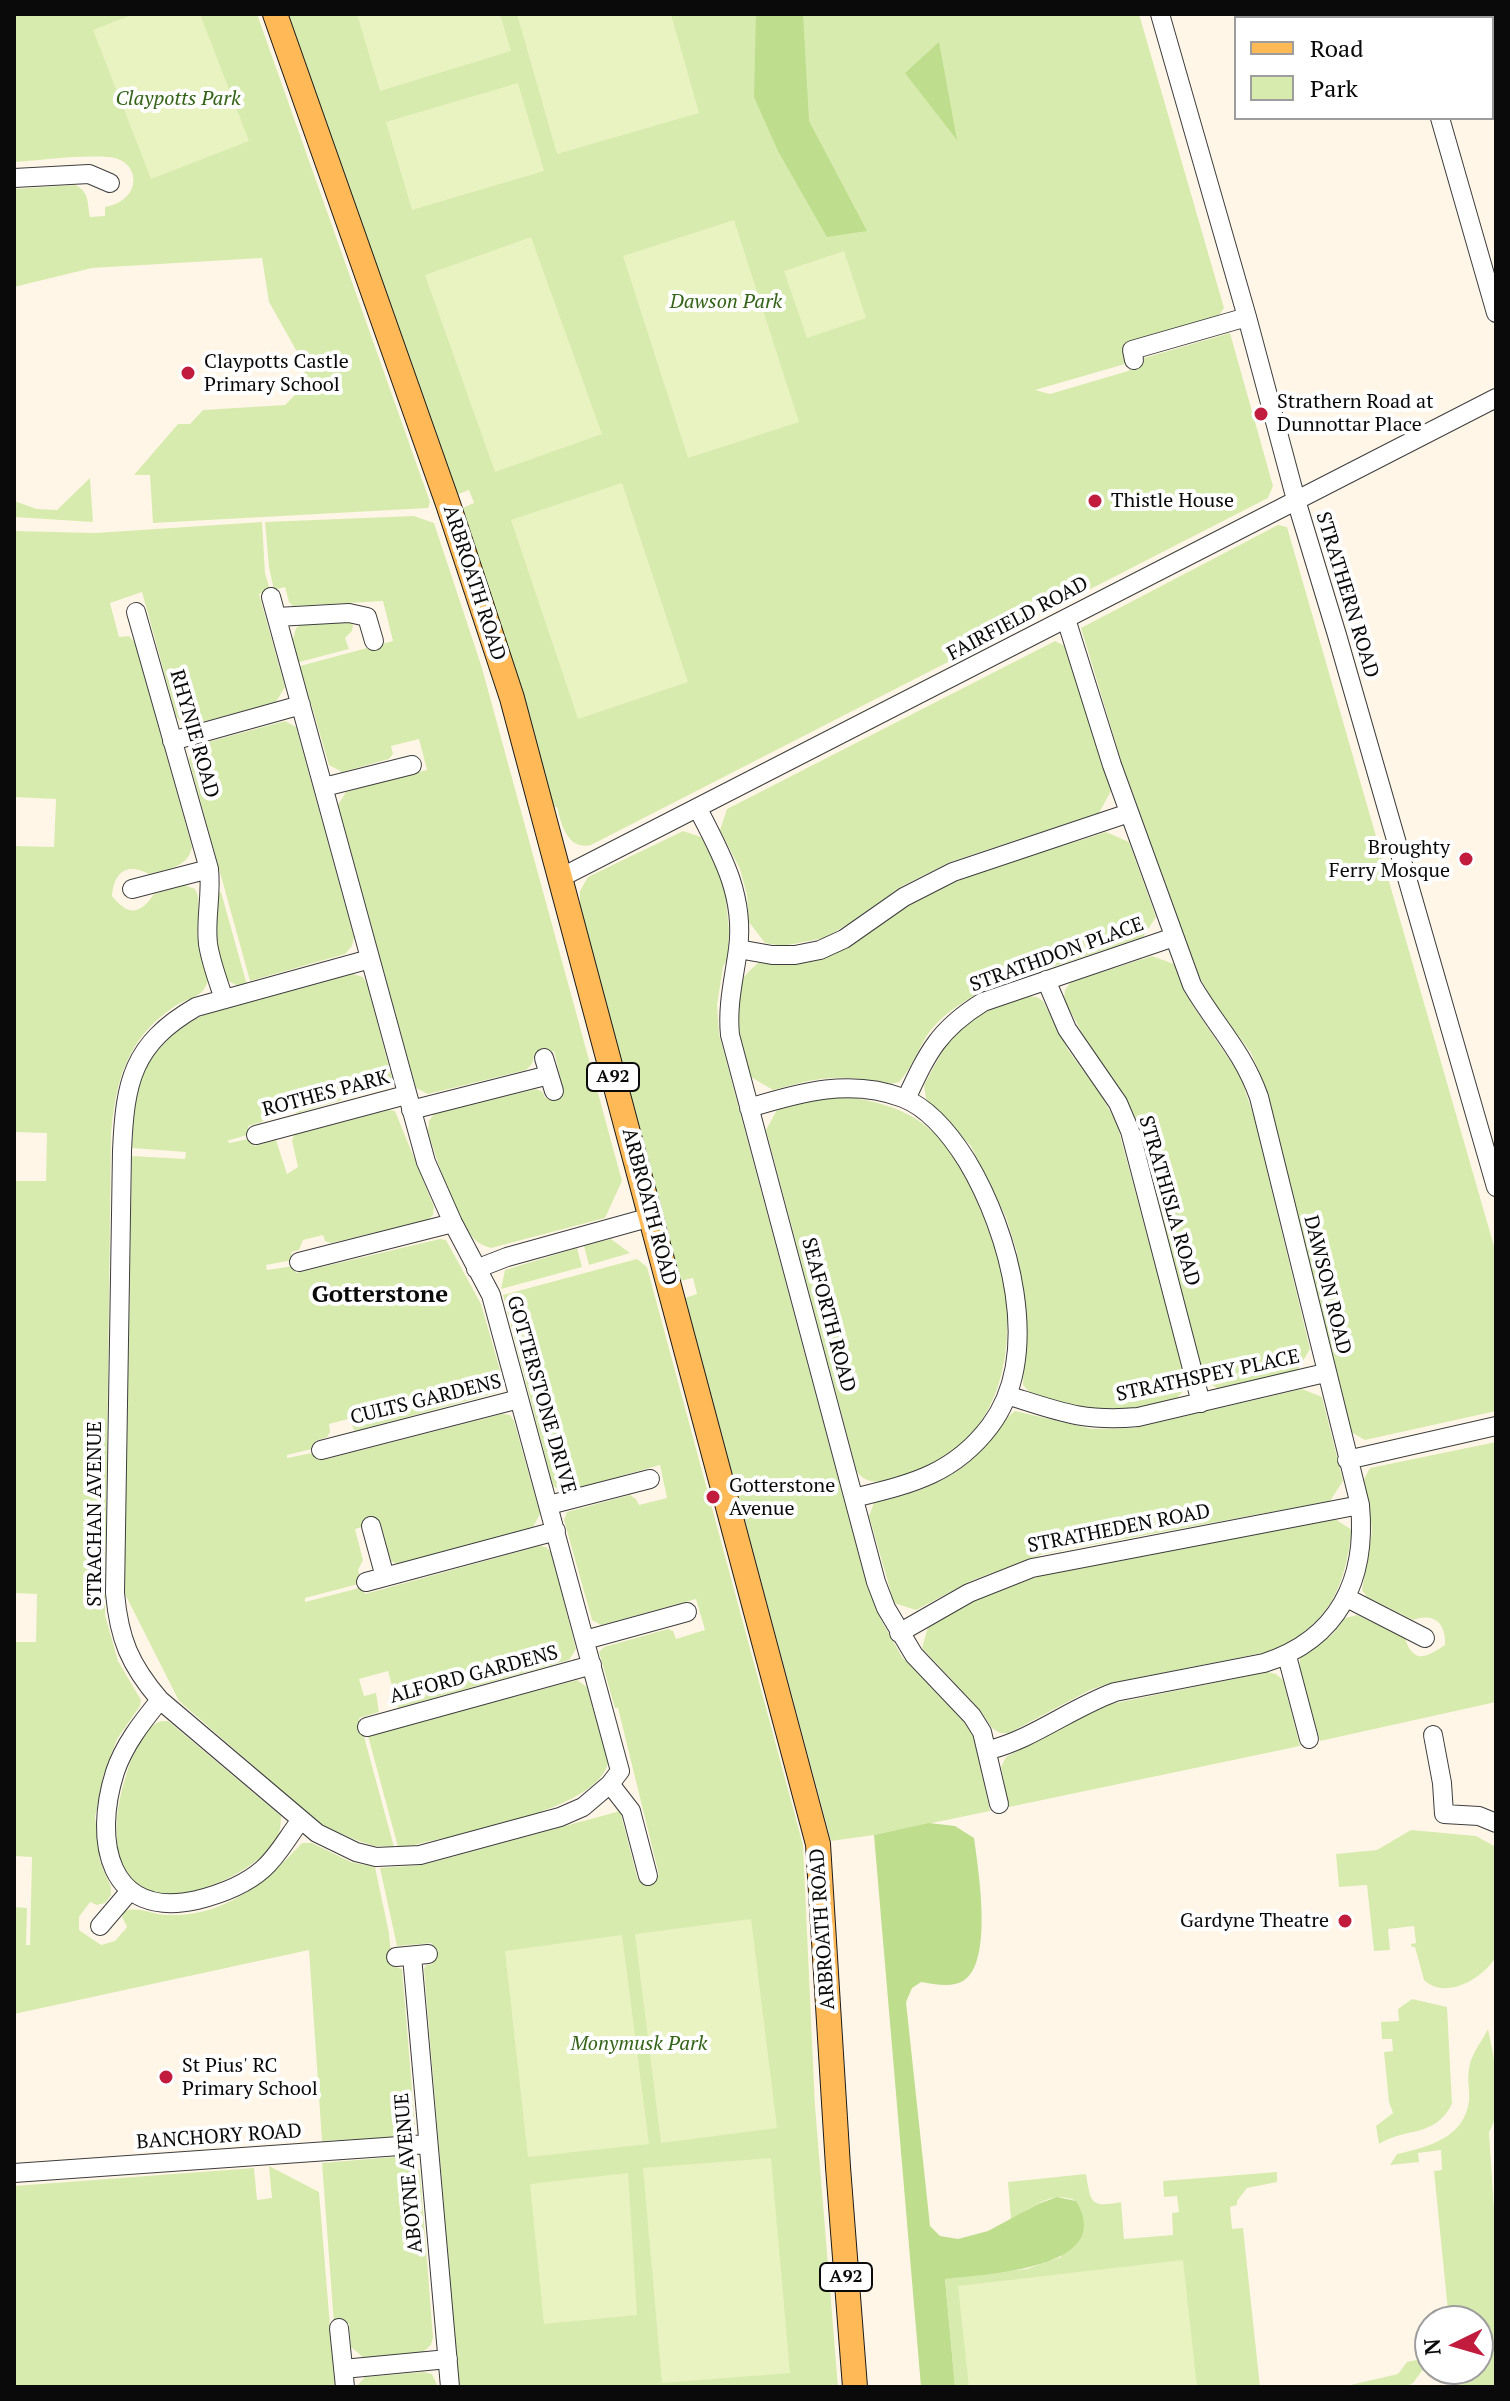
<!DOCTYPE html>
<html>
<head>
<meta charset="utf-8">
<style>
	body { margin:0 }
	#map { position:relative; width:1510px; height:2401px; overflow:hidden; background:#fff6e7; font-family:"PT Serif",serif }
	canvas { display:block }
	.frame { position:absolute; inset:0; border:16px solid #0a0a0a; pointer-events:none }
	.legend { position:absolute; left:1234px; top:16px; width:260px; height:104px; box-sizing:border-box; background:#fff; border:2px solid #9d9d9d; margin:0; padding:10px 14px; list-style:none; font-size:24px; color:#0a0a0a }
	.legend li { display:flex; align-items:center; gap:16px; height:40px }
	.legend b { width:40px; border:2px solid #9d9d9d }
	.north { position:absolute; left:1414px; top:2305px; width:80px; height:80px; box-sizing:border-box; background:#fff; border:2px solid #9d9d9d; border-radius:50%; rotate:265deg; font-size:22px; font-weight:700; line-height:32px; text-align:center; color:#0a0a0a }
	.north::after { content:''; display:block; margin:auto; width:28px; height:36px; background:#c11b3e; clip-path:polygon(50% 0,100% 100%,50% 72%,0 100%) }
</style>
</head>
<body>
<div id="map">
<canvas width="1510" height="2401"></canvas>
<div class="frame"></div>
<ul class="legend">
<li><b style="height:10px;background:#ffba57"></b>Road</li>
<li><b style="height:22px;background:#d8ebaf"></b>Park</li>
</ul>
<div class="north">N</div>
</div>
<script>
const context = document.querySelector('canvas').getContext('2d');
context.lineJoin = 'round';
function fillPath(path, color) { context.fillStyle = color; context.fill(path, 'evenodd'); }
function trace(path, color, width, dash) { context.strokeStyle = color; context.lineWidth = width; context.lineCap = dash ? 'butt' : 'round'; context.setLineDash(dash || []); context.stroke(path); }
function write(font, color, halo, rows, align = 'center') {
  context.font = font + ' "PT Serif",serif'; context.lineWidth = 8; context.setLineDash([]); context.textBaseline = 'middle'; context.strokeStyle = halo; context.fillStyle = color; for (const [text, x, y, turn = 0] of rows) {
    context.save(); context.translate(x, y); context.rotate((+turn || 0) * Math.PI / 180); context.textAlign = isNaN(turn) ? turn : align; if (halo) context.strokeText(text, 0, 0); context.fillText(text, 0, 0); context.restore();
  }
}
const green = new Path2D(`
	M14,14H257L430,502L428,508L153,523L150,475H134L178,424H190L203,410L285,405L302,388L305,366L269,302L262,258L92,268L14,287V189L75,185C90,192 87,203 90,217L105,216V207C144,200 141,159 108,157C78,155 45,160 14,162Z
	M285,14H1139L1224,308L1219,315L1142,338L1125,364L1035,390L1050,394L1128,371L1144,358L1230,333L1273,486L1268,498L591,845C568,851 561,824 557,807H553L516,673L460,509L474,503L469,490L456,495Z
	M90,478L93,522L14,517V501L37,509L57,510Z
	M414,516L434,523L482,668L622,1181L605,1218L491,1248C485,1246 479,1244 474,1239C455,1219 437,1160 428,1132L429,1121L434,1114L536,1089L543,1092L545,1098L564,1093L554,1051L534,1056L532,1064L526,1070L428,1094L416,1088L338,805L346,792L427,770L419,739L391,746L393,754L389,759L342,772L329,765L300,666L393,641L383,601L293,606L289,602L285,587L274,590L269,567L265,522Z
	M262,522L265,573L270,590L259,594L285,687L276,702L191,725L182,723L176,716L142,592L110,603L119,637L129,636L135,643L192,847C188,868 167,869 149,874C126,862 114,873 112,896C128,916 140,915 154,894L184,885L195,889C203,903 195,924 198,941C199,954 204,968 208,980C204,998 189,997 175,1006C127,1038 115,1081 111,1136L105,1615L118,1661L141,1700L140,1706L117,1739L103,1776L95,1817L100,1862L111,1887V1895L105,1903L97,1905L90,1902L79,1917V1930L101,1945L115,1941L127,1927L122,1917L125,1911C139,1906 153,1915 168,1915C225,1917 266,1882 302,1843H312L351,1862L375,1867L389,1933L392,1966L402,1969L415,2125L408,2134L400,2137L322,2141L309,1950L14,2014V1907L27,1908L26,1945H30L32,1857L14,1856V1642H36L37,1594L14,1593V1181H46L47,1133L14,1132V846L54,847L56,799L14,797V531L95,533Z
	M1278,525L1287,527L1496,1253V1411L1365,1440L1351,1432L1266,1088L1251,1053L1213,1001L1199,976L1122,764L1081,628Z
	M349,620L353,625L352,631L345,638L349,649L296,663L291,646L296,628L304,623Z
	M1055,641L1065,646L1111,791L1099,813L950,862L902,886L850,923L824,938L783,946L765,943L749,922L747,895L740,869L720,830L727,809Z
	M285,721L296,727L354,937L352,946L345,954L250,981L189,760L191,751L197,745Z
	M683,831L701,837L724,882L729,931L728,957L723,967L717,1005L719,1034L867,1586L880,1618L902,1657L965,1723L974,1738L990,1811L874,1835L831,1841L685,1298L697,1294L693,1278L680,1281L580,905V891L588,877Z
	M1106,832L1129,842L1156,917L1143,937L986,989C964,1001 940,1015 926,1037C917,1052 911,1069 899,1082C883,1087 866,1078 849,1078C822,1076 799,1083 773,1090L751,1077C744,1048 730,1012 741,982C744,975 753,968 758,963C842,973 867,924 933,892C988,866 1049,851 1106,832Z
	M221,892L247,985H236L225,979L213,936L217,893Z
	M1152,956L1174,964L1183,988L1195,1009L1240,1075L1254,1117L1310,1349L1297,1371L1218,1389L1205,1380L1135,1117L1121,1090L1091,1050L1064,999L1065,990L1071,982Z
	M353,974L363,977L367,984L392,1078L386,1087L298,1113L288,1111L285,1104L265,1109L266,1117L262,1122L248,1126L250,1134L227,1141L230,1143L252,1138L254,1146L276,1140L287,1174L298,1167L292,1141L294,1135L389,1110L395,1111L434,1207L433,1215L428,1220L331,1243L325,1241L323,1235L303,1240L299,1250L291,1252L293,1260L266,1265L267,1270L294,1266L296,1273L440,1239L446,1240L481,1304L504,1384L500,1392L355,1431L348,1419L329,1424L330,1432L327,1437L315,1441L316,1448L287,1455V1458L317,1452L327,1459L502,1414L510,1415L514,1421L540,1514L533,1527L397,1564L391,1561L380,1522L355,1529L363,1560L358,1570L362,1583L305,1598V1602L363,1587L365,1594L539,1546L546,1547L551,1552L576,1649L569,1660L398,1708L388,1671L359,1679L364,1696L376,1693L379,1712L359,1718L394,1847L374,1846L356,1840L320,1824L179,1701L124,1592L132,1156L185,1159L186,1152L132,1148C133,1134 132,1119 133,1104C139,1065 169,1031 204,1015Z
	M1027,996L1037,997L1043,1001L1068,1050L1100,1093L1117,1124L1186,1381L1184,1390L1177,1398L1140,1407L1109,1410L1080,1408L1030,1393L1023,1385L1025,1313L1017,1252L1006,1217L971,1146L926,1099L924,1085L948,1041L973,1019L987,1010Z
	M849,1097C878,1102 904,1108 927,1127C955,1150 972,1186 984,1219C989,1232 995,1245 999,1259C1021,1350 1002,1449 901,1476C883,1481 870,1487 857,1472L766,1130L777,1110L823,1098Z
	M611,1239L630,1253L589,1265L584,1246Z
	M577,1248L582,1267L501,1289L505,1270Z
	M637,1259L647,1267L803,1845L815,2106L838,2387H459L424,1969L426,1965L433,1964L432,1943L397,1946L380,1868L422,1865L620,1811L638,1880L659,1875L618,1708H615L599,1652L604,1647L668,1629L673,1631L676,1639L705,1630L696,1599L601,1625L592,1620L564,1520L567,1512L630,1495L636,1499L639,1505L667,1498L660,1465L564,1492L553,1486L503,1295Z
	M1302,1389L1322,1397L1343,1481L1330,1501L1043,1554L973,1580L916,1610L894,1603L869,1516L874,1503C916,1493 953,1481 983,1449C994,1437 1002,1420 1015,1411L1092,1429L1134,1428Z
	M1496,1442V1702L1320,1741L1300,1670V1657L1332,1635L1345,1618L1357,1615L1405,1638C1413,1664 1426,1658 1445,1645C1446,1624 1435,1612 1413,1620L1367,1597L1362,1590L1372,1532L1370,1509L1363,1481L1370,1468Z
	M1335,1519L1352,1530C1344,1590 1329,1624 1272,1651L1111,1683L1090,1690L1009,1733H1000L992,1728L979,1709L922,1648L928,1627L972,1602L1039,1576Z
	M1268,1672L1276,1674L1283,1680L1300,1746L1009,1807L1001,1767L1006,1757L1106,1705Z
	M577,1680L587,1687L608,1763C598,1810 458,1834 414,1845L398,1847L368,1736Z
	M162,1721H168L281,1816C281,1824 280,1833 276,1840C256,1872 181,1908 145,1889C106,1868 115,1809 126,1776C131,1758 142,1726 162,1721Z
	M1411,1830L1476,1836L1496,1847V1957C1483,1978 1446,2001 1424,1980L1415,1947H1412L1411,1944L1416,1943L1414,1926L1388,1929L1390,1950L1374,1951L1367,1885L1339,1887L1336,1854L1377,1850Z
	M1412,1999L1447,2007L1452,2104C1435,2138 1406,2127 1379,2144L1376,2126L1393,2113L1389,2102L1384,2052L1393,2051L1392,2039H1382L1381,2022L1399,2021L1398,2009Z
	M1488,2029C1494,2057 1505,2108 1489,2132L1496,2241V2387H1455L1452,2369H1478V2321H1449L1434,2171L1442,2170L1441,2150L1418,2153L1419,2162L1390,2165L1397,2154C1428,2147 1464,2138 1469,2101C1470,2091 1467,2080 1469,2069C1470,2056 1482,2041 1488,2029Z
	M405,2156L415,2161L420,2172L433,2337L431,2345L423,2352L364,2358L351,2347L349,2323L334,2324L322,2163Z
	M269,2166L319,2192L335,2387H14V2186L254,2168L257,2200L272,2198Z
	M1277,2172V2182L1247,2188L1237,2201V2205L1230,2207L1232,2229L1243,2228L1260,2387H955L945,2278L1027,2269L1061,2257L1076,2201C1053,2189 1031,2208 1011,2220L1008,2182L1086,2174C1091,2203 1090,2208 1121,2202L1124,2239L1173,2235L1172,2213L1179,2212L1177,2196L1164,2197L1163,2181Z
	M1425,2358L1427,2364L1413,2383L1406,2387H1342L1398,2374L1407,2362Z
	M424,2372L432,2374L438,2387H356L365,2377Z`);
const forest = new Path2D(`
	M756,14H803L809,121L867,231L827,237L778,151L754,97Z
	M939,42L957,140L905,73Z
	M929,1823L955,1826L974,1838C978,1868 994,1963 963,1981C952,1988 934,1984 921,1982L912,1988L906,2002L930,2226L940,2236L958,2239L988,2231L1038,2204L1057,2197L1076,2201C1118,2270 983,2274 945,2279L955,2387H921L874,1835Z`);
const pitch = new Path2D(`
	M134,14H200L249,141L151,179L93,30Z
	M357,14H500L511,51L380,91Z
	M517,14H671L699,113L557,154Z
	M518,83L544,171L412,210L386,122Z
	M734,220L799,422L688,458L623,256Z
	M531,237L602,434L495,472L425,275Z
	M844,251L866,318L807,338L784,271Z
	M622,483L688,682L578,719L511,520Z
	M751,1919L777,2128L661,2143L635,1934Z
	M622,1935L649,2144L528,2157L505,1951Z
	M771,2158L790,2373L662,2383L643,2168Z
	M628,2173L637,2315L544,2324L530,2184Z
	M1183,2260L1197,2387H969L958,2286Z`);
const minor = new Path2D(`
	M1160,14L1247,317L1296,500L1337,635L1496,1187
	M1411,14L1412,18
	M1440,118L1496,313
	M14,178L89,174L110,183
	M1134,360L1132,350L1247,317
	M271,597L426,1162L453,1223L491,1295L620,1771L610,1784L631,1811L648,1876
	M136,612L209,869C212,894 205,919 208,944C211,963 218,981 224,999
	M277,617L349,613L367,617L374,641
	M172,741L301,705
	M324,787L412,765
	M698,809C722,855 745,896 738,949C734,979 727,1005 730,1035L876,1582L886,1608L914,1655L972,1716L982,1732L999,1804
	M560,878L1496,398
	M132,889L209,869
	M738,949L772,955H795L820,950L844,939L904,897L953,872L1129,813
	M370,959L196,1007C132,1044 125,1082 122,1151L115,1593C119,1639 130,1665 160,1700L317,1833L356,1852L376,1857L420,1855L560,1817L583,1807L610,1784
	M1046,980L1067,1029L1118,1103L1130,1131L1201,1403
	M544,1058L554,1091
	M906,1099C928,1052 938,1030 983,1002L1174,937
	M749,1108C801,1092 851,1078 903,1098C931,1109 952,1137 967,1161C1009,1231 1044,1354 990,1426C953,1475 910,1484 854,1498
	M411,1110L549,1075
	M256,1135L406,1095
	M299,1262L453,1223
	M476,1269L507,1257L651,1217
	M1007,1395C1058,1411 1082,1422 1138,1417L1325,1373
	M321,1450L519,1399
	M1347,1460L1496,1426
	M549,1505L650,1479
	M371,1526L385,1577
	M366,1582L556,1531
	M1347,1598L1425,1638
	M899,1633L969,1593L1032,1568L1360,1505
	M585,1640L687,1612
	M1287,1656L1309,1739
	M160,1700C142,1722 124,1745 115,1772C93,1841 108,1920 197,1900C221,1894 245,1885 263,1869C279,1855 288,1836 301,1820
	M367,1727L592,1665
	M1433,1735L1442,1783L1444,1814L1479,1816L1496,1823
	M989,1750C1033,1739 1071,1708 1115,1692L1264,1663C1339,1639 1367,1579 1360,1505L1259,1097C1242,1050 1216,1026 1192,985L1112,765L1066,619
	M100,1926L129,1892
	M412,1956L450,2387
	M396,1957L428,1954
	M14,2173L428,2144
	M339,2328L345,2387
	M343,2369L448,2359`);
const major = new Path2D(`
	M275,14L448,504L512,698L818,1844L838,2167L855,2387`);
const markers = [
	[188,373,8,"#c11b3e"],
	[1261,414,8,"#c11b3e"],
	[1095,501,8,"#c11b3e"],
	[1466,859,8,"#c11b3e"],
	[713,1497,8,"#c11b3e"],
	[1345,1921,8,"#c11b3e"],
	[166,2077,8,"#c11b3e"]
];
const shields = [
	[613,1077,52],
	[846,2277,52]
];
const shieldNames = [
	["A92",613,1077],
	["A92",846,2277]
];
const parkNames = [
	["Claypotts Park",178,99],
	["Dawson Park",726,302],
	["Monymusk Park",639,2044]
];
const poiNames = [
	["Claypotts Castle",204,362],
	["Primary School",204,385],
	["Strathern Road at",1277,402],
	["Dunnottar Place",1277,425],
	["Thistle House",1111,501],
	["Broughty",1450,848,"right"],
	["Ferry Mosque",1450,871,"right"],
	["Gotterstone",729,1486],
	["Avenue",729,1509],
	["Gardyne Theatre",1329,1921,"right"],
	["St Pius' RC",182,2066],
	["Primary School",182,2089]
];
const streetNames = [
	["ARBROATH ROAD",474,583,72],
	["STRATHERN ROAD",1347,595,73],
	["FAIRFIELD ROAD",1018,619,-28],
	["RHYNIE ROAD",194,734,74],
	["STRATHDON PLACE",1057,955,-20],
	["ROTHES PARK",326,1094,-15],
	["STRATHISLA ROAD",1169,1201,74],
	["ARBROATH ROAD",649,1207,75],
	["DAWSON ROAD",1327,1285,76],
	["SEAFORTH ROAD",828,1315,75],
	["STRATHSPEY PLACE",1208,1376,-12],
	["GOTTERSTONE DRIVE",541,1395,74],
	["CULTS GARDENS",426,1400,-14],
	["STRACHAN AVENUE",95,1514,-90],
	["STRATHEDEN ROAD",1119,1529,-11],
	["ALFORD GARDENS",474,1675,-15],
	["ARBROATH ROAD",823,1929,-94],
	["BANCHORY ROAD",219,2137,-4],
	["ABOYNE AVENUE",409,2173,-95]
];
const quarterNames = [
	["Gotterstone",380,1295]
];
fillPath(green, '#d8ebaf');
fillPath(forest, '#bedd8d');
fillPath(pitch, '#e9f2c1');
trace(minor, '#3d3d3d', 20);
trace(major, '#1b1b1b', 26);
trace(minor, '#fff', 18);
trace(major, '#ffba57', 24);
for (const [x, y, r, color] of markers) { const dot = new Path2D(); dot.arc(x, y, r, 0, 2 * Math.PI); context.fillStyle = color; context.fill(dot); trace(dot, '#fff', 3); }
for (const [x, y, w] of shields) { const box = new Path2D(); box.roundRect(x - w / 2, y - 14, w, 28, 6); context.fillStyle = '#fff'; context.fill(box); trace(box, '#0a0a0a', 2); }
write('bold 18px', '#0a0a0a', null, shieldNames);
write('italic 20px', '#346418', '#fff', parkNames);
write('20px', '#0a0a0a', '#fff', poiNames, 'left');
write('20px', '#0a0a0a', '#fff', streetNames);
write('bold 24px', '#0a0a0a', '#fff', quarterNames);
</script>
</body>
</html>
